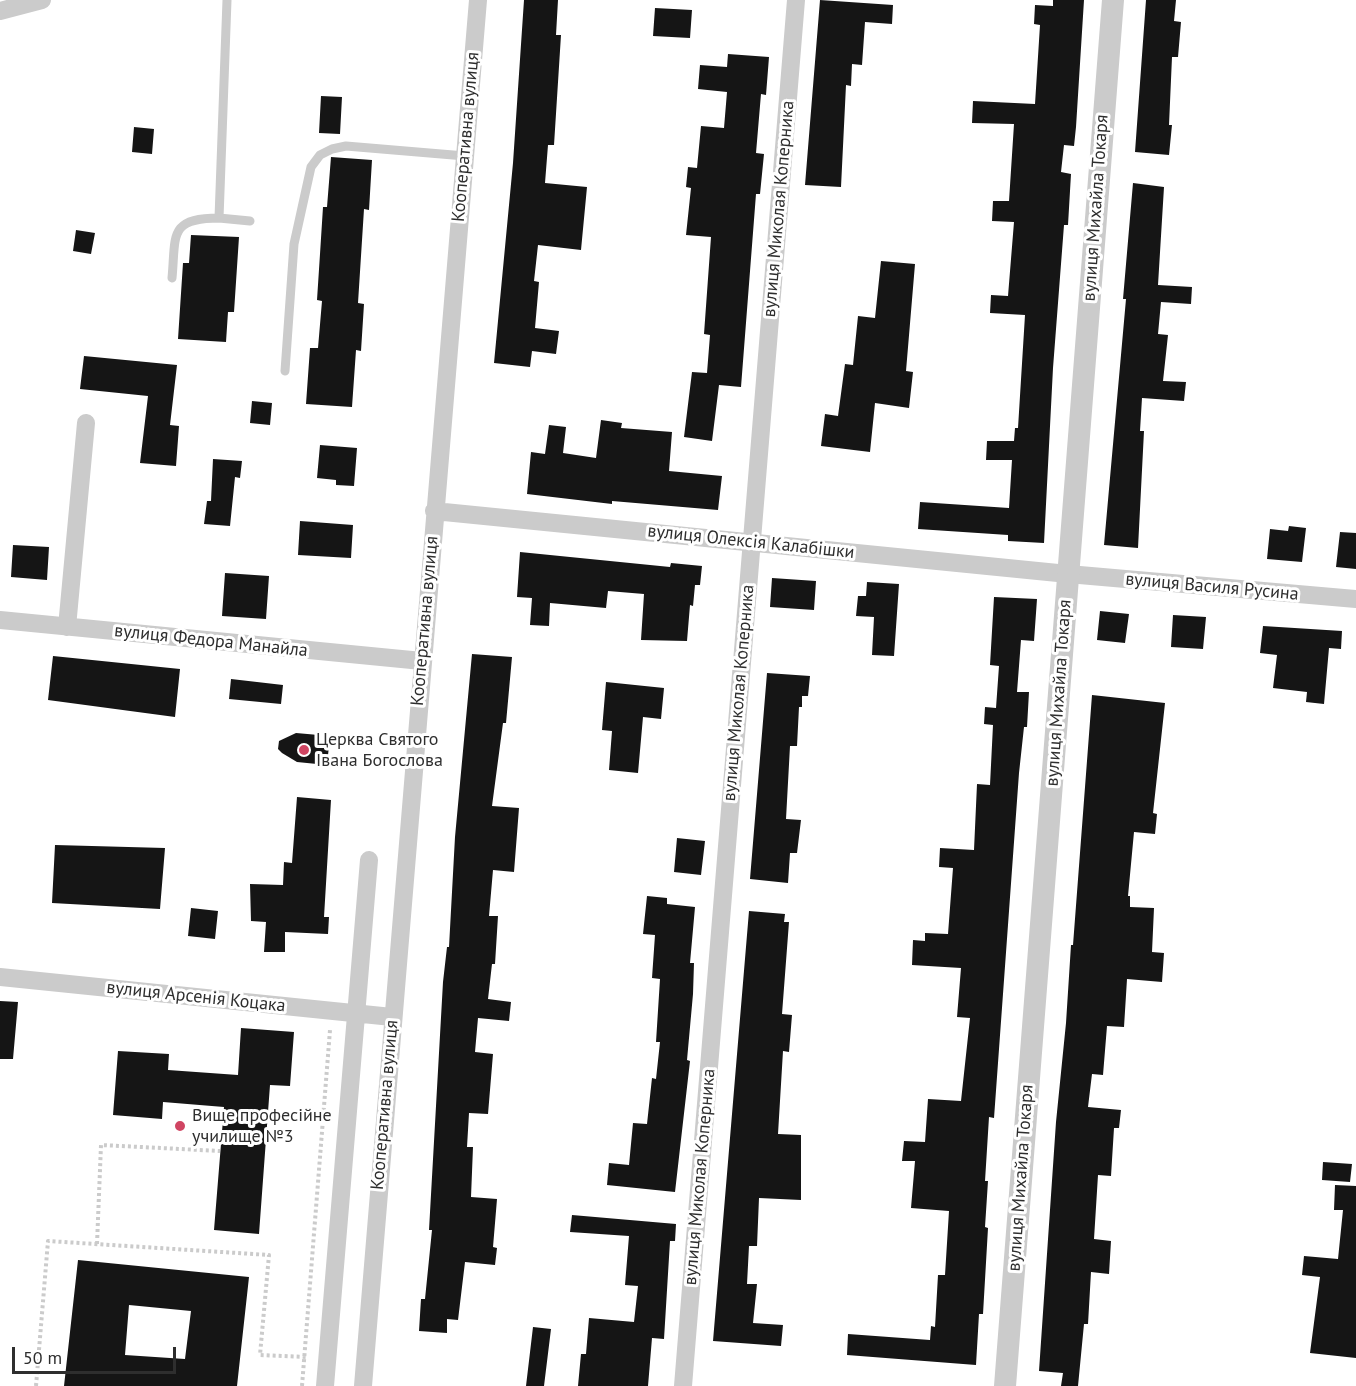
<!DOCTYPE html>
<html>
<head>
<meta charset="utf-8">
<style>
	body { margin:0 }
	#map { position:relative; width:1356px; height:1386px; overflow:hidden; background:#fff; font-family:"PT Sans",sans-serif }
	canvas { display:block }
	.scale { position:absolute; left:12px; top:1347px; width:164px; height:27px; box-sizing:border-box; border:3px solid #2e2e2e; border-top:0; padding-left:8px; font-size:18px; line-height:21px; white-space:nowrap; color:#2e2e2e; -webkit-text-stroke:4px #fff; paint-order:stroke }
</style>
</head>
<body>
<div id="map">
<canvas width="1356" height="1386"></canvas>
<div class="scale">50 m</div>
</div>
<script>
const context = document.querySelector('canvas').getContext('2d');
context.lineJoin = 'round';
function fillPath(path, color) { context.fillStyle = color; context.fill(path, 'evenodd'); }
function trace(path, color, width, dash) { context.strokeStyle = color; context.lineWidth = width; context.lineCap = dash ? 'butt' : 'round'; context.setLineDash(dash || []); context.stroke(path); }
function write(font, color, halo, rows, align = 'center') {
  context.font = font + ' "PT Sans",sans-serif'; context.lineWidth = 6; context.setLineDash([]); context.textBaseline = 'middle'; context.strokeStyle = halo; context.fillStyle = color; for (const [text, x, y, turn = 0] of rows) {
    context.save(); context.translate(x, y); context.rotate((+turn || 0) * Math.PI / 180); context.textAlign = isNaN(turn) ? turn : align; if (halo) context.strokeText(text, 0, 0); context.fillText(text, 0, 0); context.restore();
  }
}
const building = new Path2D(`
	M524,0H558L556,35H561L554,145H548L545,183L587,187L581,250L538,245L534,281L539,282L535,328L559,331L556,354L532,351L530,367L494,363L513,163Z
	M820,0L893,5L892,24L865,22L862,65L852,64L851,86L846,85L841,187L805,185Z
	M1053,0H1084L1076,127L1074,146L1064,145L1061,172L1071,174L1068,225H1064L1053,368L1044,543L1008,541V535L918,529L920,502L1009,508L1012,460H986L987,441H1014L1015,428H1018L1025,315L990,313L991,295L1008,296L1014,222L992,221L993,201H1009L1014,124L972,123L973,101L1035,104L1040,25L1034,24L1035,5L1053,6Z
	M1146,0H1176L1174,21L1181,22L1178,57H1172L1169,125H1172L1169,155L1135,152Z
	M655,8L692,10L690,38L653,36Z
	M728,54L769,57L766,95L761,94L756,153L764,154L760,194H756L741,387L719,385L712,441L684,437L692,372L707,373L710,335L704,334L711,237L686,235L691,188L686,187L688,167L697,168L701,126L724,128L727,92L698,89L700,65L727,67Z
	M321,96L342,97L340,134L319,133Z
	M134,127L154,129L152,154L132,152Z
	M331,157L372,160L369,210L364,209L358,303L364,304L361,351L356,350L352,407L306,404L310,348H318L322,301L317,300L320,254L323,207H327Z
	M1133,183L1164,187L1158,285L1192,287L1191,304L1161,302L1158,334L1168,335L1163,381L1186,382L1184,401L1142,398L1140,431H1144L1138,548L1104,545L1126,299H1123Z
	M76,230L95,233L91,254L73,251Z
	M191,235L239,237L234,312H228L226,342L178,339L183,263H189Z
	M881,261L915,264L906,371L913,372L909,408L875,403L870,452L821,446L825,414L838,416L845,364L853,365L858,316L875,318Z
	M84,356L177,365L170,425L179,426L176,466L140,463L148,396L80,389Z
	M252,401L272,403L270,425L250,423Z
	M601,420L622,423L621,428L672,432L669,471L722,476L718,510L612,501V504L527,494L531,452L545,454L549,425L566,427L563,453L596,458Z
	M320,445L357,448L354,486L336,485V480L317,478Z
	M213,459L242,461L240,478L235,477L230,526L204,524L207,501H211Z
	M300,521L353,525L351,558L298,555Z
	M1289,526L1306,528L1302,562L1267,559L1270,529L1288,531Z
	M1340,532L1356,533V569L1336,567Z
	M13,545L49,547L47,580L11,577Z
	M520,552L670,567L671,563L702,566L700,585H695L693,606L690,605L687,641L641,640L644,594L608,591L606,608L550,603L549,626L530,625L532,598L517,597Z
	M225,573L269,576L266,619L222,616Z
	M772,578L816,581L814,610L770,607Z
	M867,582L899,584L894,656L872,655L874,617L856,616L858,596H866Z
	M994,597L1037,599L1034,641L1021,640L1017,692H1029L1027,727H1024L1019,773L994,1118L989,1117L985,1181H988L985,1227L988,1228L983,1314H979L976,1365L847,1355L848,1334L930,1340L931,1326L935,1327L938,1275H945L949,1211L911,1208L915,1161H902L904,1141L925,1142L928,1099L961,1101L970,1018L957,1017L961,968L912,965L913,940L925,941V933L948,934L953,868L939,867L940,848L974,850L977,784L990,785L993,725L984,724L985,707L996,708L999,666L990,665Z
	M1100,611L1129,614L1125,643L1097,640Z
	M1173,615L1206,617L1203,649L1171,647Z
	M1263,626L1342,631L1341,649L1329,648L1324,704L1306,702L1307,692L1273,688L1277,655L1260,653Z
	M472,654L512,657L506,723H503L492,806L519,808L514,872L493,870L489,916H498L495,964H492L488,999L511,1002L509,1021L478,1018L475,1052L493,1054L488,1114L469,1113L467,1147H473L471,1197L497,1199L493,1247L497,1248L495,1265L465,1262L458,1320L447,1319V1333L419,1331L421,1299H425L432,1230H429L443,982L447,947H449L455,837Z
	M53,656L180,669L175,717L48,700Z
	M767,673L810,676L808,696H802V707H799L797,746H790L786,819L801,820L797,853H790L788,883L750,879Z
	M231,679L283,685L281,704L229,699Z
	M606,682L664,688L661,719L643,717L638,773L609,770L612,731L602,730Z
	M1092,695L1165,703L1153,813L1157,814L1155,834L1134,832L1128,896H1130V907L1154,908L1152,952L1164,953L1162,982L1127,979L1124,1027L1107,1026L1103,1075L1092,1074L1088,1107L1121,1110L1119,1128H1114L1111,1176L1098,1175L1094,1239L1111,1241L1109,1274L1091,1272L1088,1324H1084L1078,1386H1061L1063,1373L1039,1371L1056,1122L1066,1023L1071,945H1073Z
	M296,733L330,736L327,765L297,762L282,753L278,749L279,741Z
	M297,797L331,800L324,917H329L328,934L285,932V952H264L266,922L251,921L250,884L283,885L284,862L292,863Z
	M677,838L705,841L701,875L674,872Z
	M55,845L165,848L160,909L52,903Z
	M647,896L667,898V904L695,907L690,963H694L693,994L687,1060L690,1061L675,1192L607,1185L609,1163L629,1165L633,1123L647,1124L652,1078L656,1079L660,1042H656L660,979L652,978L655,935L643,934Z
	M191,908L218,911L215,939L188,936Z
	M749,911L785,914L784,922H789L782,1014L792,1015L789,1052L783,1051L778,1134L801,1135V1200L759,1198L757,1246H749L747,1284H757L753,1323L783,1325L781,1346L713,1341Z
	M0,1001L18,1002L13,1059H0Z
	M241,1028L294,1032L290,1086L270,1085L259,1234L214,1230L224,1107L163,1102L162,1119L113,1115L118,1051L169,1054L168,1070L238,1075Z
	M1323,1162L1352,1164L1350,1182L1322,1180Z
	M1335,1185L1356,1186V1358L1310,1353L1320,1277L1302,1275L1304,1256L1338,1259L1343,1210H1334Z
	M572,1215L676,1224L675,1241H670L664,1339L652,1338L648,1386H578L581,1354H586L589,1318L634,1322L638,1286L625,1285L629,1236L570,1232Z
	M78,1260L249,1277L237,1386H64ZM129,1305L191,1311L185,1359L125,1355Z
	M533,1327L551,1329L544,1386H526Z`);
const path = new Path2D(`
	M97,1244L101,1145L220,1151
	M36,1386L48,1241L269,1255L260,1355L308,1357
	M302,1386L330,1030`);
const service = new Path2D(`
	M219,218L250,221
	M172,278C176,236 168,218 219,218L227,0
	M285,371L294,244L311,167L320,155L332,149L346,146L465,156`);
const minor = new Path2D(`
	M0,11L42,0
	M434,511L1068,574L1356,599
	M0,620L422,661
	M67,627L86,423
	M0,977L392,1017
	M325,1386L369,860
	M363,1386L478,0
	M683,1386L796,0`);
const tertiary = new Path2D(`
	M1005,1386L1113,0`);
const markers = [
	[304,750,6,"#d04562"],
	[180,1126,6,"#d04562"]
];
const streetNames = [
	["Кооперативна вулиця",466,137,-85],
	["вулиця Михайла Токаря",1096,208,-86],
	["вулиця Миколая Коперника",779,209,-85],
	["вулиця Олексія Калабішки",751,542,6],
	["вулиця Василя Русина",1212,587,5],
	["Кооперативна вулиця",425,621,-85],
	["вулиця Федора Манайла",211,641,6],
	["вулиця Миколая Коперника",739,693,-85],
	["вулиця Михайла Токаря",1059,693,-86],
	["вулиця Арсенія Коцака",196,997,6],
	["Кооперативна вулиця",385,1105,-85],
	["вулиця Миколая Коперника",700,1177,-85],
	["вулиця Михайла Токаря",1021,1178,-86]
];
const poiNames = [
	["Церква Святого",316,740],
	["Івана Богослова",316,761],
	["Вище професійне",192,1116],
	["училище №3",192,1137]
];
fillPath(building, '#151515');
trace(path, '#cbcbcb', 4, [3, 3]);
trace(service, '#cbcbcb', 9);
trace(minor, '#cbcbcb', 18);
trace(tertiary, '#cbcbcb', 22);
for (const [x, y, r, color] of markers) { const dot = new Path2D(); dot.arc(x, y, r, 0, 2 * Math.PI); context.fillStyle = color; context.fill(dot); trace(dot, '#fff', 2); }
write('18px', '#2e2e2e', '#fff', streetNames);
write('18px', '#2e2e2e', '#fff', poiNames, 'left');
</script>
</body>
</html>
